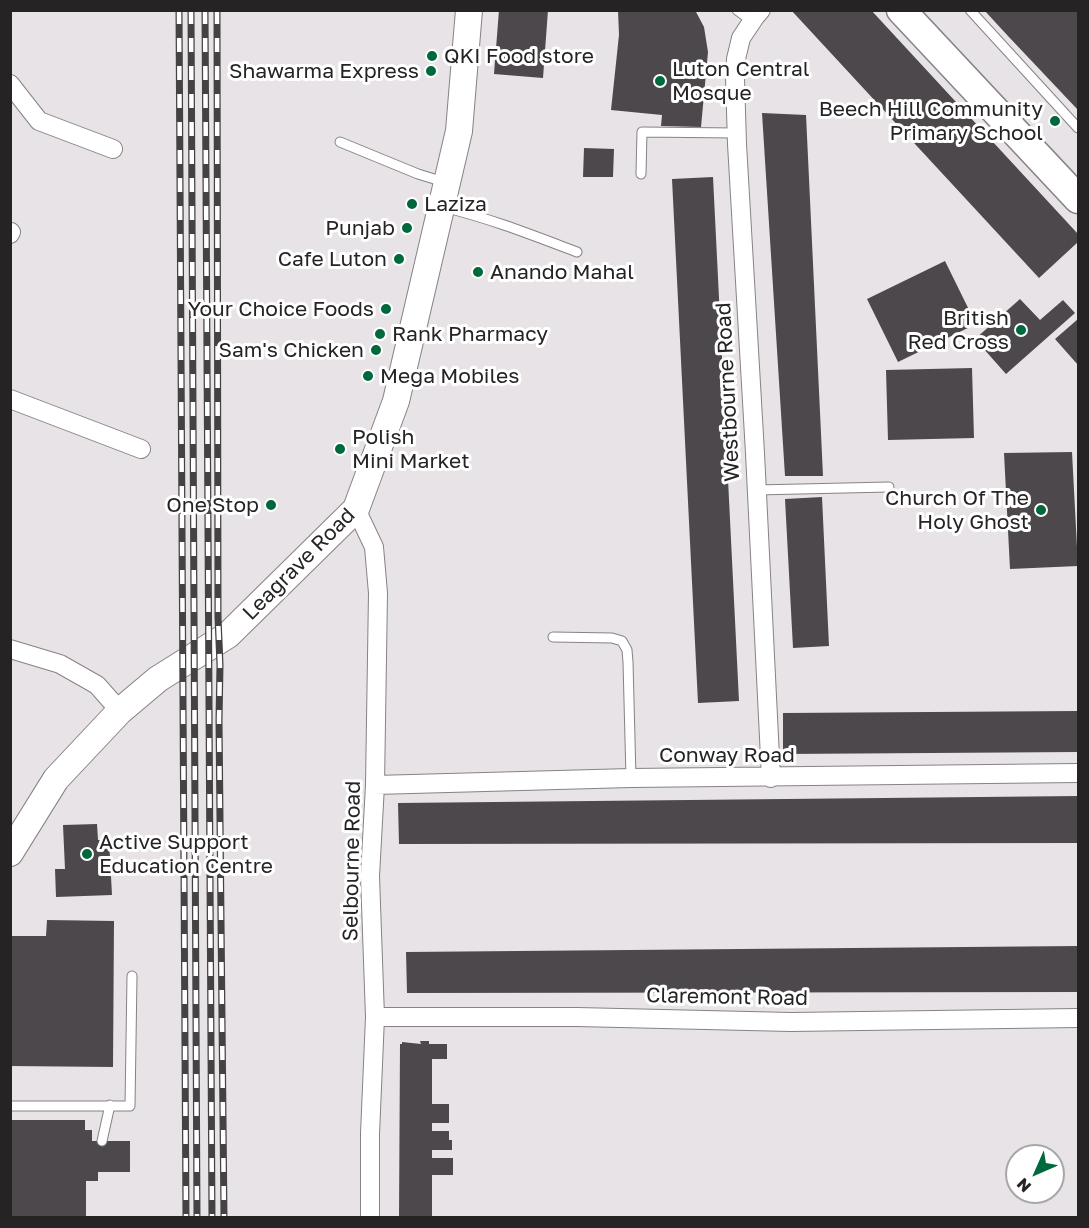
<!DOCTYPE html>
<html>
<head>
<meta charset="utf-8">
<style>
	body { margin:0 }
	#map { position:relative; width:1089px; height:1228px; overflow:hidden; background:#e8e3e6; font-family:"Golos Text",sans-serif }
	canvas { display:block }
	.frame { position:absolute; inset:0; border:12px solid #252324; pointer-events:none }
	.north { position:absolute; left:1005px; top:1144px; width:60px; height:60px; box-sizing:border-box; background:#fff; border:2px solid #a8a7a7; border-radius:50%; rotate:225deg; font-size:16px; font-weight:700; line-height:24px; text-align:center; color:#252324 }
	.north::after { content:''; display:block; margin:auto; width:21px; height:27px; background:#00683d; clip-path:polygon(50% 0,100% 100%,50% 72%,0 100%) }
</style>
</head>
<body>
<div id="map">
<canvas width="1089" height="1228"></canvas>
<div class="frame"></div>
<div class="north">N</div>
</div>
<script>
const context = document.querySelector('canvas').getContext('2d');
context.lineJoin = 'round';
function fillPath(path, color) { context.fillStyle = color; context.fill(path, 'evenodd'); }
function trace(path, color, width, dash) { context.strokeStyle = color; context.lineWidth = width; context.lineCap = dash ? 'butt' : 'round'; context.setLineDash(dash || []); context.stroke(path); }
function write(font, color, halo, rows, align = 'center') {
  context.font = font + ' "Golos Text",sans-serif'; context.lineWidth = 6; context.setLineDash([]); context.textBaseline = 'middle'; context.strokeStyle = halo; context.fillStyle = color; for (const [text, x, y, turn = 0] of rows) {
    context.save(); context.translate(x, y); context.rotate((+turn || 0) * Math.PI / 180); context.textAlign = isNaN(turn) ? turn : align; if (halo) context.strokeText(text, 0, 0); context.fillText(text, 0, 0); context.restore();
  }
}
const building = new Path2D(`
	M499,10H548L543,78L494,74Z
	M618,10H695L704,27L708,52L701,127L661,126L662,115L611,110L619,35Z
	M791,10H871L1078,234V242L1039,278Z
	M984,10H1078V110L1008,36Z
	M762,113L806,115L823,476H785Z
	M584,148L614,149L613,177H583Z
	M713,177L739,701L698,703L672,179Z
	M945,261L976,324L898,362L867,299Z
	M1020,299L1040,320L1063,300L1075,313L1006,374L975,339Z
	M1078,319V365L1055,339Z
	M972,368L974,438L888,440L886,370Z
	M1072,452L1078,566L1010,569L1004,453Z
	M822,497L829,646L793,648L785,499Z
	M1078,711V752L783,754V713Z
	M1078,796V843L399,844L398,803Z
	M97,824L98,840H109L112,895L56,897L55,869H65L63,825Z
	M47,920L114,921L113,1067L10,1066V936H46Z
	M1078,946V992L407,993L406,952Z
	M420,1041H429V1044H447V1059H432V1104H449V1123H432V1131H449V1140H452V1150H432V1158H453V1175H432V1218H399L400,1044H402V1042L421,1044Z
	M10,1120H85V1130H92V1141H130V1172H98V1181H86V1218H10Z`);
const service = new Path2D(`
	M737,10L752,21
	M970,10L1078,128
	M340,142L418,174L444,182
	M641,174L642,132L736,133
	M443,207C489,218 532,235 577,252
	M756,490L889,487
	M553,637L612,638L622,641L627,650L628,662L631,778
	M10,1106H130L132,976
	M102,1141L110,1105`);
const minor = new Path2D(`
	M761,10L755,17L741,38L736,59L735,78L737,144L755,453L771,778
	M10,84L39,121L113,149
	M10,234L11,232
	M10,399L141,449
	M356,509L374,547L378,593L375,785L370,876L375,1017L370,1134V1218
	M10,649L60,664L97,685L120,711
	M375,785L631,778L1078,773
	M375,1017H577L791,1022L1078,1018`);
const secondary = new Path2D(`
	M10,853L56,779L120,711L158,679L228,635L356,509L396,401L459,131L469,10`);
const primary = new Path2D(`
	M901,10L1078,199`);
const rail = new Path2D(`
	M179,10L186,1218
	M191,10L197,1218
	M205,10L212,1218
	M217,10L218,617L220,665L219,720L224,1218`);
const markers = [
	[432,56,6,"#00683d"],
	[431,71,6,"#00683d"],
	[660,81,6,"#00683d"],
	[1055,121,6,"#00683d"],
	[412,204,6,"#00683d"],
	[407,228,6,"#00683d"],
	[399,259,6,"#00683d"],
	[478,272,6,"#00683d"],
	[386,309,6,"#00683d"],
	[1021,330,6,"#00683d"],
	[380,334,6,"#00683d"],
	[376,350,6,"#00683d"],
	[368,376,6,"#00683d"],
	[340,449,6,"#00683d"],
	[271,505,6,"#00683d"],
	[1041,510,6,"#00683d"],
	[87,854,6,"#00683d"]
];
const poiNames = [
	["QKI Food store",444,56,"left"],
	["Luton Central",672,69,"left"],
	["Mosque",672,93,"left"],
	["Shawarma Express",419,71],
	["Beech Hill Community",1043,109],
	["Primary School",1043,133],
	["Laziza",424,204,"left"],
	["Punjab",395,228],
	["Cafe Luton",387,259],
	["Anando Mahal",490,272,"left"],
	["Your Choice Foods",374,309],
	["British",1009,318],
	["Red Cross",1009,342],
	["Rank Pharmacy",392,334,"left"],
	["Sam's Chicken",364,350],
	["Mega Mobiles",380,376,"left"],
	["Polish",352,437,"left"],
	["Mini Market",352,461,"left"],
	["Church Of The",1029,498],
	["Holy Ghost",1029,522],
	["One Stop",259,505],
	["Active Support",99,842,"left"],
	["Education Centre",99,866,"left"]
];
const streetNames = [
	["Westbourne Road",728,392,-93],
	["Leagrave Road",299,564,-45],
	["Conway Road",727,755],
	["Selbourne Road",352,861,-89],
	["Claremont Road",727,997,1]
];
fillPath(building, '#4c484b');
trace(service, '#868285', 11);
trace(minor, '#868285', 20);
trace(secondary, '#868285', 28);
trace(primary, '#868285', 31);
trace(service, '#fff', 9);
trace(minor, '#fff', 18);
trace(secondary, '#fff', 26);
trace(primary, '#fff', 28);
trace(rail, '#454244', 7);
trace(rail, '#fff', 4.5, [14]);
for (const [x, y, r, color] of markers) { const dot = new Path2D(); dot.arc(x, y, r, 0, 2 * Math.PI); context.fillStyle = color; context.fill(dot); trace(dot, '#fff', 2); }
write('21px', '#252324', '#fff', poiNames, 'right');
write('21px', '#252324', '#fff', streetNames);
</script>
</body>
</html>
